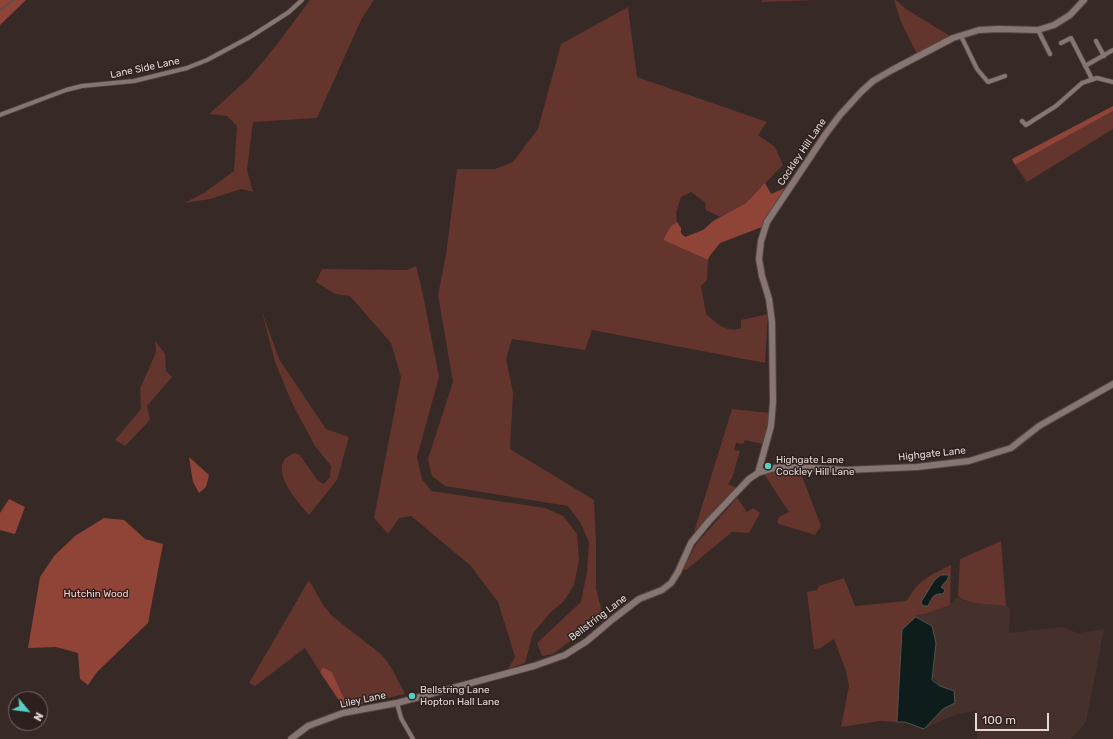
<!DOCTYPE html>
<html>
<head>
<meta charset="utf-8">
<style>
	body { margin:0 }
	#map { position:relative; width:1113px; height:739px; overflow:hidden; background:#372926; font-family:Rubik,sans-serif }
	canvas { display:block }
	.north { position:absolute; left:8px; top:691px; width:40px; height:40px; box-sizing:border-box; background:#2d1f1d; border:1px solid #766967; border-radius:50%; rotate:119deg; font-size:11px; font-weight:700; line-height:16px; text-align:center; color:#e3d9d7 }
	.north::after { content:''; display:block; margin:auto; width:14px; height:18px; background:#55cec5; clip-path:polygon(50% 0,100% 100%,50% 72%,0 100%) }
	.scale { position:absolute; left:975px; top:713px; width:74px; height:18px; box-sizing:border-box; border:2px solid #e3d9d7; border-top:0; padding-left:5px; font-size:12px; line-height:14px; white-space:nowrap; color:#e3d9d7; -webkit-text-stroke:3px #2d1f1d; paint-order:stroke }
</style>
</head>
<body>
<div id="map">
<canvas width="1113" height="739"></canvas>
<div class="north">N</div>
<div class="scale">100 m</div>
</div>
<script>
const context = document.querySelector('canvas').getContext('2d');
context.lineJoin = 'round';
function fillPath(path, color) { context.fillStyle = color; context.fill(path, 'evenodd'); }
function trace(path, color, width, dash) { context.strokeStyle = color; context.lineWidth = width; context.lineCap = dash ? 'butt' : 'round'; context.setLineDash(dash || []); context.stroke(path); }
function write(font, color, halo, rows, align = 'center') {
  context.font = font + ' Rubik,sans-serif'; context.lineWidth = 3; context.setLineDash([]); context.textBaseline = 'middle'; context.strokeStyle = halo; context.fillStyle = color; for (const [text, x, y, turn = 0] of rows) {
    context.save(); context.translate(x, y); context.rotate((+turn || 0) * Math.PI / 180); context.textAlign = isNaN(turn) ? turn : align; if (halo) context.strokeText(text, 0, 0); context.fillText(text, 0, 0); context.restore();
  }
}
const built = new Path2D(`
	M957,597L962,600L972,602L1006,606L1010,608L1009,633L1062,627L1078,633L1104,629L1086,722L1071,739H977V711L957,714L924,729L943,709L954,692L940,686L933,677L936,643L922,621L915,615L925,614L949,605Z`);
const green = new Path2D(`
	M310,0H374L362,18L317,118L253,122L247,170L253,192L241,189L210,199L184,203L204,193L234,171L237,126L227,116L209,114L250,77L275,47Z
	M762,0H814L762,2Z
	M894,0L897,1L906,9L950,36L917,54L901,22Z
	M628,7L637,77L767,122L758,135L775,147L783,165L746,203L720,217L706,210L705,202L691,192L681,197L676,213L677,222L670,227L663,240L708,260L707,280L701,286L706,314C715,322 727,334 741,328V320L768,314L765,363L592,330L585,350L512,339L506,359L513,393L510,449L594,500L596,541V588L603,616L553,654L542,656L537,643L581,602L587,572L589,542L580,522L568,506L445,486L432,476L428,459L453,382L438,295L446,255L457,169H495L513,162L538,129L561,44Z
	M1113,111V129L1027,182L1015,165Z
	M416,266L423,295L439,377L417,457L422,479L431,491L545,508L563,516L577,534L579,560L574,585L564,601L550,613L533,633L525,663L508,669L515,657L498,602L471,566L411,516L399,518L388,534L374,518L401,377L391,343L350,296L335,294L316,282L322,269L407,270Z
	M262,312L279,359L326,429L349,437L337,480L309,515C299,503 274,477 284,460C286,457 291,455 294,453L300,455L318,481L324,484L330,477L331,466L315,446L292,403L275,362Z
	M155,341L165,354L166,371L172,377L147,406L150,420L125,446L115,440L141,409L140,389L156,352Z
	M732,409L770,413L763,444L745,440L743,444L736,443L734,450L740,451L732,478L728,484L737,488L694,532Z
	M781,470L800,471L821,526L815,535L779,524L777,522L779,517L789,512L764,474Z
	M737,498L747,512L753,508L760,513L749,533L732,532L686,570L683,569L696,544Z
	M1001,541L1006,606C992,604 968,605 958,596L960,559Z
	M951,565L950,605L925,614L915,615L916,617L902,630L897,722L880,721L841,727L849,686L846,671L834,639L820,648L814,649L807,592L817,590L819,586L844,578L855,606L907,601C918,580 930,575 951,565Z
	M309,580L323,605L332,616L382,655L391,667L405,694L348,707L332,672L323,667L320,672L305,648L255,686L249,683Z`);
const forest = new Path2D(`
	M0,0H26L0,25Z
	M1113,106V111L1015,165L1012,159Z
	M765,183L771,194L785,188L762,227L720,243L709,257L708,260L663,240L670,227L677,222L681,228V233L685,237L703,230L713,221L746,203Z
	M189,457L209,475L206,487L199,493L193,482Z
	M9,499L25,507L15,534L0,530V513Z
	M104,518L124,520L145,539L163,544L148,623L97,672L88,685L80,679L78,653L56,647L28,648L40,577L54,556L75,536Z
	M323,667L332,672L348,707L344,708L320,672Z`);
const water = new Path2D(`
	M941,575H949L947,580L941,587L945,590L943,594C933,593 932,598 928,606H923L921,602L934,581Z
	M916,617L932,626L936,643L932,680L940,686L954,691L955,703L943,709L924,729L905,722H897L902,630Z`);
const stream = new Path2D(`
	M0,10L14,0`);
const street = new Path2D(`
	M1038,30L1050,54
	M961,36L977,69L988,82L1005,76
	M1096,41L1104,56
	M1061,43L1071,38L1092,79
	M1085,66L1113,50
	M0,115L66,90L82,86L134,81L187,68L207,60L250,37L289,12L302,0
	M1022,121L1026,125L1056,106L1082,83L1097,78L1113,82
	M397,703L401,718L413,739`);
const secondary = new Path2D(`
	M758,473L771,426L773,402L772,322L769,299L762,276L759,259L761,241L767,222L825,135L840,115L861,92L873,81L892,70L953,38L979,30L998,29L1038,30L1054,25L1070,15L1084,0
	M291,739L308,726L343,713L397,703L534,666L565,655L587,641L613,619L639,599L662,590L671,583L678,572L691,543L709,521L749,479L758,473L781,466L845,470L917,467L969,461L1011,448L1039,426L1113,384`);
const markers = [
	[768,466,4,"#55cec5"],
	[412,696,4,"#55cec5"]
];
const streetNames = [
	["Lane Side Lane",145,68,-12],
	["Cockley Hill Lane",802,152,-56],
	["Highgate Lane",932,454,-6],
	["Bellstring Lane",598,618,-37],
	["Liley Lane",363,700,-12]
];
const poiNames = [
	["Highgate Lane",776,460],
	["Cockley Hill Lane",776,472],
	["Bellstring Lane",420,690],
	["Hopton Hall Lane",420,702]
];
const parkNames = [
	["Hutchin Wood",96,594]
];
fillPath(built, '#45302c');
fillPath(green, '#64352c');
fillPath(forest, '#904438');
fillPath(water, '#0e1d1b');
trace(water, '#4e5553', 1);
trace(stream, '#4e5553', 1.5);
trace(street, '#514643', 5.5);
trace(secondary, '#514643', 8);
trace(street, '#877572', 4);
trace(secondary, '#877572', 6);
for (const [x, y, r, color] of markers) { const dot = new Path2D(); dot.arc(x, y, r, 0, 2 * Math.PI); context.fillStyle = color; context.fill(dot); trace(dot, '#2d1f1d', 1.5); }
write('10px', '#e3d9d7', '#2d1f1d', streetNames);
write('10px', '#e3d9d7', '#2d1f1d', poiNames, 'left');
write('10px', '#fed0c7', '#2d1f1d', parkNames);
</script>
</body>
</html>
